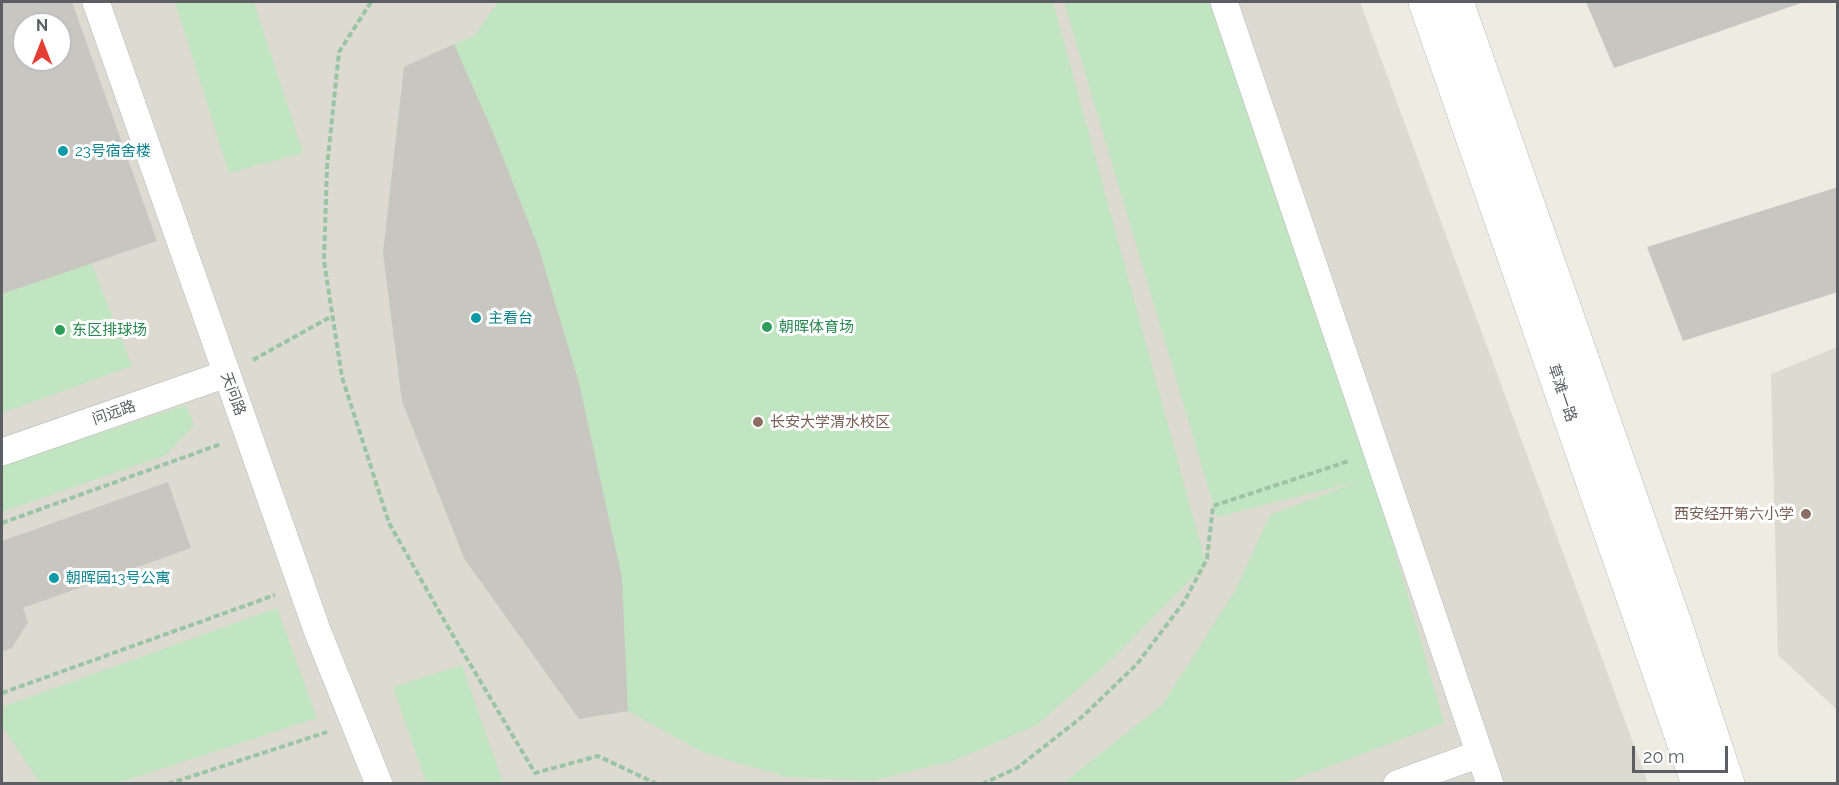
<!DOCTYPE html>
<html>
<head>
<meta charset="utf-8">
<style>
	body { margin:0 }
	#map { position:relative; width:1839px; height:785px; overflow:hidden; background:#eeebe3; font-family:Raleway,sans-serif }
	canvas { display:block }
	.frame { position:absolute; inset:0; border:3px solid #5b5f63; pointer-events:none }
	.north { position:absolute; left:12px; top:12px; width:60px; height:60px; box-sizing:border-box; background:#fff; border:2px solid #bdbfc1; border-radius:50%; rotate:0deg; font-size:16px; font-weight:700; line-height:24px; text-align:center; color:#5b5f63 }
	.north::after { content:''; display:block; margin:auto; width:21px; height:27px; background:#e43d33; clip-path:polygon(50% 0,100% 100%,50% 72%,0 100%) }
	.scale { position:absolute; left:1632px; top:746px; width:96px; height:27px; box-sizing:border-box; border:3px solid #5b5f63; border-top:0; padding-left:8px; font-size:18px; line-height:21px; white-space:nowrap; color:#5b5f63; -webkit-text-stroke:4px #fff; paint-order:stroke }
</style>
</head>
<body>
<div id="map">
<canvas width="1839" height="785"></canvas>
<div class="frame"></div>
<div class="north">N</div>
<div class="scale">20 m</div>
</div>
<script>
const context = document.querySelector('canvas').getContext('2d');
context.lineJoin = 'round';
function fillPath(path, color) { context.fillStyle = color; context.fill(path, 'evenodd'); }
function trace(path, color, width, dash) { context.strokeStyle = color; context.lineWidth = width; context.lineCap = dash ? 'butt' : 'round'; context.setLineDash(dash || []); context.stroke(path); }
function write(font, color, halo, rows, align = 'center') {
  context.font = font + ' Raleway,"Noto Sans SC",sans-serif'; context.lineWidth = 6; context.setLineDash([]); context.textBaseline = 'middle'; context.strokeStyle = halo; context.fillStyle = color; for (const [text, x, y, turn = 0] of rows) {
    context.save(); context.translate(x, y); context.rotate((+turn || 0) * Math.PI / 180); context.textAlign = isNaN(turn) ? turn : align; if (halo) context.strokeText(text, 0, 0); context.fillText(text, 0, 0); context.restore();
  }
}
const education = new Path2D(`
	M2,2H1360L1648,783L2,784ZM24,24H60V60H24Z
	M1837,347V710L1778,655L1771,374Z`);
const green = new Path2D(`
	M175,2H254L303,153L229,173Z
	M498,2H1053L1206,564L1111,660L1037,725L953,761L872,781L787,777L704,753L628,711L579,719L464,558L402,401L383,253L404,67L475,35Z
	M1064,2H1218L1381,501L1444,723L1285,783L1062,784L1162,705L1235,591L1270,515L1360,481L1217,517Z
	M91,263L132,366L2,413V294Z
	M186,405L194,425L166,455L2,512V465Z
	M277,608L317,718L118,783H40L2,726V707Z
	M462,665L503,783H426L393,687Z`);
const building = new Path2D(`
	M2,2H72L157,241L2,294ZM24,24H60V60H24Z
	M1586,2H1804L1614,68Z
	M454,44L494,135L539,249L579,383L622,578L628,711L579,719L464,558L402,401L383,253L404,67Z
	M1838,187V292L1683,341L1647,247Z
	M168,482L191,548L23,608L28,622L12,648L2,652V541Z`);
const path = new Path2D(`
	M371,2L339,52L327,167L324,261L342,377L389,523L448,627L535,773L598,756L657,784
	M253,360L332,316
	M2,523L221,444
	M2,693L275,595
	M168,784L327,732
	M982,784L1017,768L1082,717L1137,664L1184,602L1207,559L1213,506L1349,461`);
const minor = new Path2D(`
	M96,2L317,630L379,784
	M1224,2L1490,784
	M2,452L226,374
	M1397,784L1479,754`);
const tertiary = new Path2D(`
	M1425,2L1698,784
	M1457,2L1675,623L1728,784`);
const markers = [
	[63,151,6,"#0f9aa8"],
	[476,318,6,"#0f9aa8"],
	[767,327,6,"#2e9e5b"],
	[60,330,6,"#2e9e5b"],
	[758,422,6,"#8d6e63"],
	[1806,514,6,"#8d6e63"],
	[54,578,6,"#0f9aa8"]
];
const cultureNames = [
	["23号宿舍楼",75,151],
	["主看台",488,318],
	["朝晖园13号公寓",66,578]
];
const leisureNames = [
	["朝晖体育场",779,327],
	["东区排球场",72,330]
];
const streetNames = [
	["草滩一路",1562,393,71],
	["天问路",233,394,70],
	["问远路",114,413,-19]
];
const educationNames = [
	["长安大学渭水校区",770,422],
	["西安经开第六小学",1794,514,"right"]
];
fillPath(education, '#dddad1');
fillPath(green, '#c1e5c0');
fillPath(building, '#c8c6c0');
trace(minor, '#b6b9bd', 28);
trace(tertiary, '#b6b9bd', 34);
trace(path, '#9ac5a5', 4, [6, 3]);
trace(minor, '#fff', 27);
trace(tertiary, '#fff', 33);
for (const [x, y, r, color] of markers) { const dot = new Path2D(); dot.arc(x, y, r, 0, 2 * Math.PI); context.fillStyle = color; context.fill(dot); trace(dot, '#fff', 2); }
write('15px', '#0d838f', '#fff', cultureNames, 'left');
write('15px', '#27864d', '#fff', leisureNames, 'left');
write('15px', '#5b5f63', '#fff', streetNames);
write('15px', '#785e54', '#fff', educationNames, 'left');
</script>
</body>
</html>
